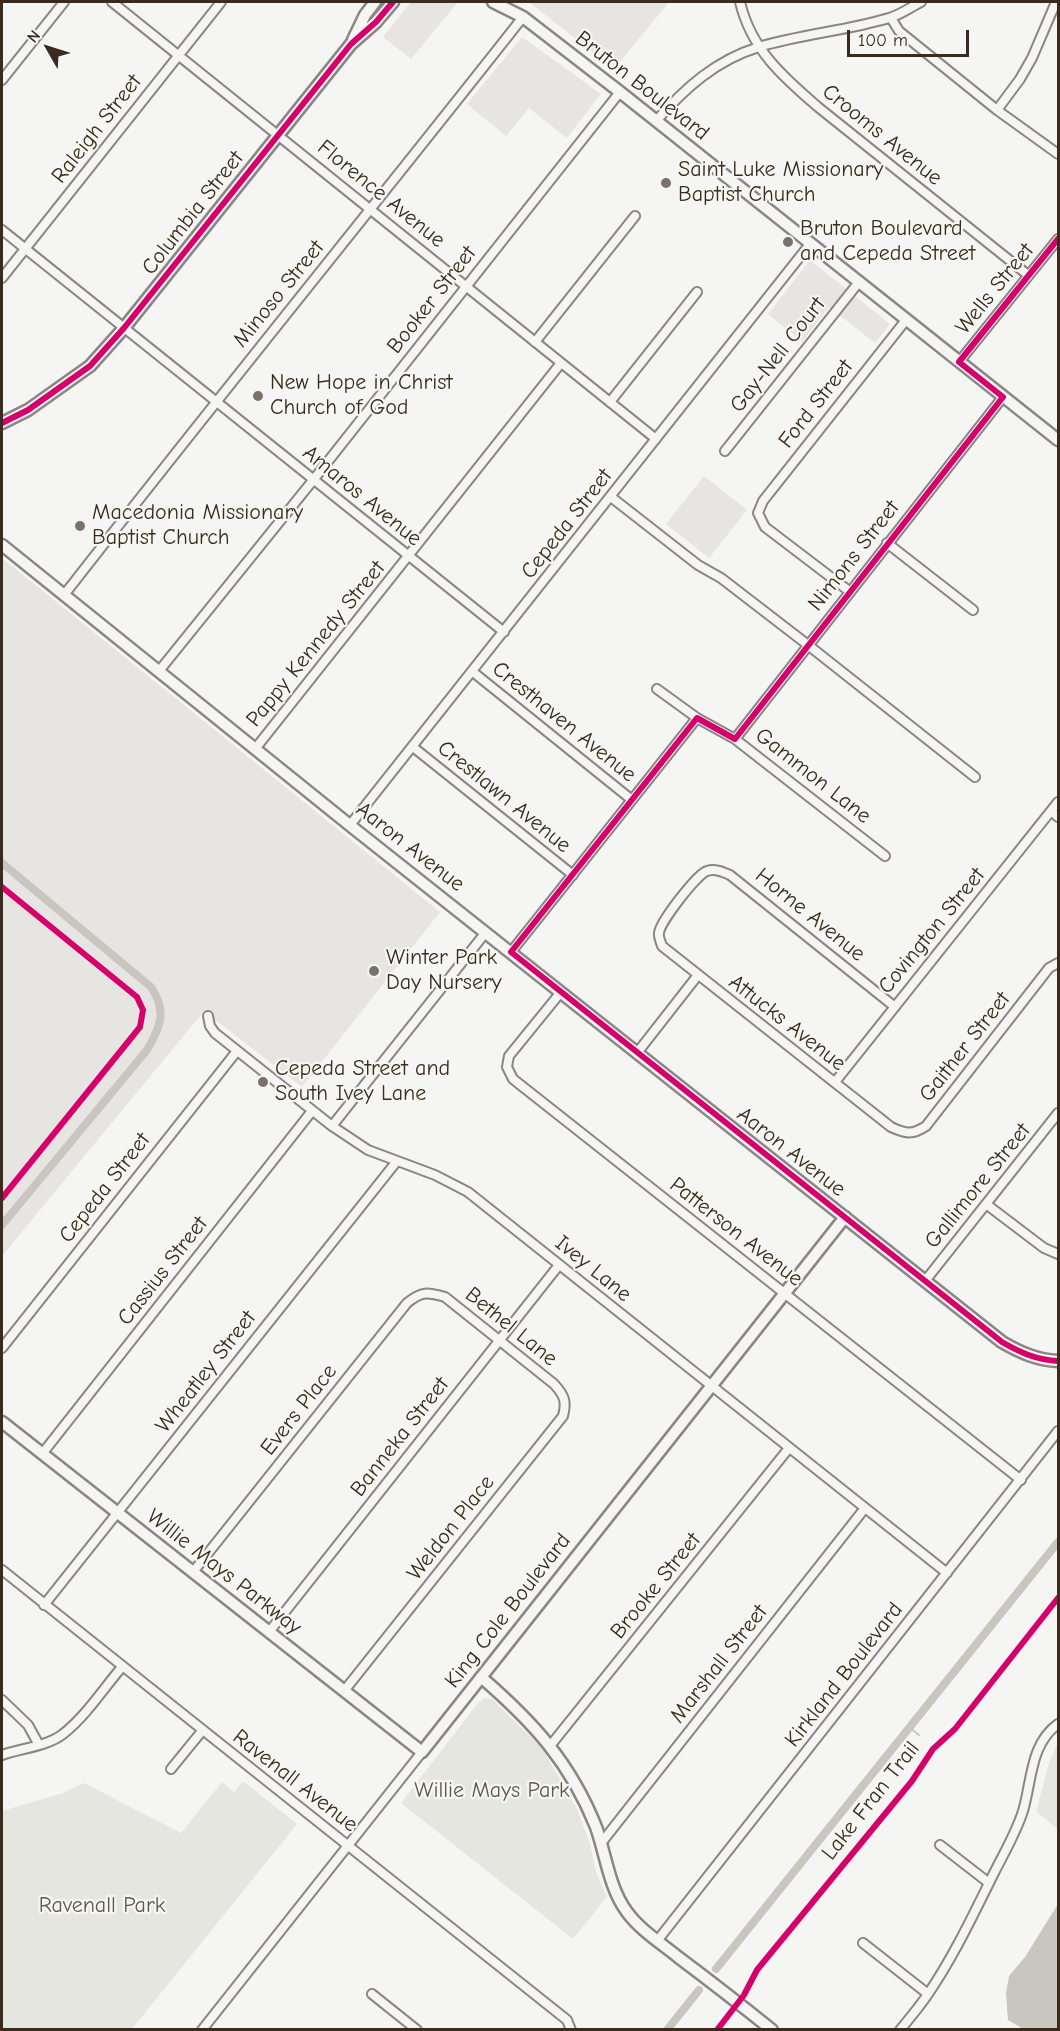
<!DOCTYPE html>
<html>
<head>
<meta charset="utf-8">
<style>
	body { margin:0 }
	#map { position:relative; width:1060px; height:2031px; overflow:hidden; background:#f5f5f3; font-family:"Comic Neue",sans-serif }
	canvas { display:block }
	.frame { position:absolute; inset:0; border:3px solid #3b2a1e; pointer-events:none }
	.north { position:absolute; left:18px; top:18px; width:60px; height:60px; -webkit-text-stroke:4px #f6f6f2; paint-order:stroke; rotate:309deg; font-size:16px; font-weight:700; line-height:24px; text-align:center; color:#3b2a1e }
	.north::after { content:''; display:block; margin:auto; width:21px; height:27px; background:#3b2a1e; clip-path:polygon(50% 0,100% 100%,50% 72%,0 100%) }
	.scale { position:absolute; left:847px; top:30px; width:122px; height:27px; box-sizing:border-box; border:3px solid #3b2a1e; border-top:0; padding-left:8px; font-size:18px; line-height:21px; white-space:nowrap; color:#3b2a1e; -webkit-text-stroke:4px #f6f6f2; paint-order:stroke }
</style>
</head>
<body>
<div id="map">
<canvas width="1060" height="2031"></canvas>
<div class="frame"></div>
<div class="north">N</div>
<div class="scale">100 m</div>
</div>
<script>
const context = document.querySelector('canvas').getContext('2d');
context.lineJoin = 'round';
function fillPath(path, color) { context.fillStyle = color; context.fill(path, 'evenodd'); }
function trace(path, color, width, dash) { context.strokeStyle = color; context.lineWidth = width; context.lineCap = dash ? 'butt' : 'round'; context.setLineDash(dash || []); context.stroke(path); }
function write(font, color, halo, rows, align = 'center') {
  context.font = font + ' "Comic Neue",sans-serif'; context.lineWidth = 4.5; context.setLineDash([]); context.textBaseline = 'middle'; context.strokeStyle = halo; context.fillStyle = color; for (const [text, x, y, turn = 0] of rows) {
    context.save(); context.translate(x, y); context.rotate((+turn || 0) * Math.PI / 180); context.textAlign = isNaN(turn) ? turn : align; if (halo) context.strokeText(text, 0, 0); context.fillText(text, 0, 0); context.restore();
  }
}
const built = new Path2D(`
	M411,2H458L411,59L383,37Z
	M529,2H669L614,69Z
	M522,37L601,94L567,138L529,108L506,136L467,104Z
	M810,260L890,324L875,343L829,307L802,342L768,314Z
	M704,476L747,510L709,558L666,524Z
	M2,558L440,912L302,1087L204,1011L2,1256Z`);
const green = new Path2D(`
	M485,1698L492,1699L541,1747L556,1772L577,1809L590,1844L596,1872L607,1897L573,1939L401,1803L478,1703Z
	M1058,1743V1830L1036,1811L1050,1760Z
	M243,1781L297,1824L132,2029H2V1811L60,1794L84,1783L181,1833L222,1782L234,1792Z`);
const water = new Path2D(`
	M1058,1904V2029H1023L1008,2020L1006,1993L1009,1976L1025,1957Z`);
const stream = new Path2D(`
	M909,1727L919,1735`);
const canal = new Path2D(`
	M2,863L151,987C167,1011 161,1026 147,1050L2,1225
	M716,1969L1058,1542
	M667,2030L699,1990`);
const street = new Path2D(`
	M112,2L656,439
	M740,2C751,49 783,77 818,107L1028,275
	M891,18L899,31L997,110L1058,154
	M2,80L64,2
	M997,110L1020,79L1032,58L1056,2
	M656,121C685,88 716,60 759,47C801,34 846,31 889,18C900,15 911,7 921,2
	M2,230L504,632
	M2,278L221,2
	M535,342L635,216
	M959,362L1058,239
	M610,402L697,292
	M725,451L859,282
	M611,497L698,565L721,578L808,645L975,777
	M887,543L973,610
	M849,591L765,527L758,513L763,501L906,320
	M64,595C215,401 371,210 523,17
	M159,671L314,479L620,92
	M473,672L632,800
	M657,689L697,718L735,739L885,856
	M735,739L1003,397
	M413,747L573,875
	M255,749L561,363
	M1051,811L1058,817
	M350,825L810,244
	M511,952L697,718
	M561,992L509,1056L507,1067L513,1079L1021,1480
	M895,1007L730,875C723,872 715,868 707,871C697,874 660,922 659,933C658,937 661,942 662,946L891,1127C906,1134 913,1135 926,1126L1049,968L1058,963
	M208,1016L210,1026L215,1033L332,1126L368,1150L435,1175L468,1192L947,1573
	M637,1053L698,975
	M835,1082L1058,802
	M332,1126L486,932
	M986,1204L1044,1248L1058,1254
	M925,1281L1058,1113
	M2,1348L237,1051
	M42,1454L312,1111
	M2,1570L567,2020L571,2030
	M193,1572L407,1303C422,1291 427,1292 445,1297L554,1384C564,1395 567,1401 563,1416L344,1691
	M44,1605L397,1161
	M269,1632L559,1265
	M2,1700L28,1725L39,1745
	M550,1746L789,1448
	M2,1755C21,1748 46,1747 63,1734C86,1716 103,1689 122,1667
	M171,1769L202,1731
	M602,1842L865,1508
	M940,1845L989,1883
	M657,1941L1058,1431
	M863,1943L928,1994
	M372,1994L417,2030
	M202,2030L422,1752
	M900,2030C910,2018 920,2006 928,1994C954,1956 974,1913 994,1873C1004,1853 1016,1833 1023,1811C1032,1781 1030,1744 1058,1724`);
const secondary = new Path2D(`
	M493,2L523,17L620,92L1058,440
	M353,40L365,15L375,2
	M2,423L28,410L90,366L124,328L351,44L376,22L393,2
	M2,545L352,827L1002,1342C1021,1353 1037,1360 1058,1361
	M2,1422L422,1752L845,1217
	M481,1677C533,1722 570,1762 596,1827C606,1855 609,1888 627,1912C640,1930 661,1943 678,1957C710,1981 741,2005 772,2030`);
const cycleway = new Path2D(`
	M1058,239L959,362L1003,397L735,739L697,718L511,952L1002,1342C1021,1353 1037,1360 1058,1361
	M2,423L28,410L90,366L124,328L351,44L376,22L393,2
	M2,887L137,997L143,1010L140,1027L2,1198
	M717,2030L744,1995L757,1970L912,1781L933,1749L955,1729L1058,1598`);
const markers = [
	[666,183,6,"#7c7169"],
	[788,242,6,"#7c7169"],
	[258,396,6,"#7c7169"],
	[80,526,6,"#7c7169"],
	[374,971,6,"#7c7169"],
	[263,1082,6,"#7c7169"]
];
const streetNames = [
	["Bruton Boulevard",642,86,38],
	["Raleigh Street",97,129,-52],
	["Crooms Avenue",882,135,39],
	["Florence Avenue",381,194,39],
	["Columbia Street",193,213,-52],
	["Wells Street",995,289,-51],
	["Minoso Street",279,294,-51],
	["Booker Street",432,300,-52],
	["Gay-Nell Court",778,355,-52],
	["Ford Street",816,404,-52],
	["Amaros Avenue",362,496,39],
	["Cepeda Street",567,524,-52],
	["Nimons Street",854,556,-52],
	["Pappy Kennedy Street",316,644,-51],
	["Cresthaven Avenue",564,722,39],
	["Gammon Lane",813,776,38],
	["Crestlawn Avenue",504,797,39],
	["Aaron Avenue",410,847,38],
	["Horne Avenue",810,915,39],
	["Covington Street",932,931,-51],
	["Attucks Avenue",787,1023,38],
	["Gaither Street",965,1047,-52],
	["Aaron Avenue",791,1152,38],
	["Gallimore Street",978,1186,-51],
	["Cepeda Street",105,1188,-52],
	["Patterson Avenue",736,1232,38],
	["Ivey Lane",593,1269,39],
	["Cassius Street",163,1271,-52],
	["Bethel Lane",511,1327,39],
	["Wheatley Street",206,1372,-52],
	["Evers Place",299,1410,-52],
	["Banneka Street",400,1437,-52],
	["Weldon Place",451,1528,-52],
	["Willie Mays Parkway",224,1572,38],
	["Brooke Street",656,1586,-51],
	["King Cole Boulevard",508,1611,-52],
	["Marshall Street",719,1664,-52],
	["Kirkland Boulevard",844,1675,-52],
	["Ravenall Avenue",295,1781,38],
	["Lake Fran Trail",871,1801,-52]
];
const poiNames = [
	["Saint Luke Missionary",678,170],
	["Baptist Church",678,195],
	["Bruton Boulevard",800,229],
	["and Cepeda Street",800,254],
	["New Hope in Christ",270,383],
	["Church of God",270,408],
	["Macedonia Missionary",92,513],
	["Baptist Church",92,538],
	["Winter Park",386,958],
	["Day Nursery",386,983],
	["Cepeda Street and",275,1069],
	["South Ivey Lane",275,1094]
];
const parkNames = [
	["Willie Mays Park",492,1791],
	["Ravenall Park",102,1906]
];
fillPath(built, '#e7e5e2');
fillPath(green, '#e6e6e1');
fillPath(water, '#c9c5bf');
trace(stream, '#c9c5bf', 2);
trace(canal, '#c9c5bf', 8);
trace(street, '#8a8683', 12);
trace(secondary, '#8a8683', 15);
trace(street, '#f5f5f3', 8);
trace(secondary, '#f5f5f3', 10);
trace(cycleway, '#d6006c', 6);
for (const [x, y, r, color] of markers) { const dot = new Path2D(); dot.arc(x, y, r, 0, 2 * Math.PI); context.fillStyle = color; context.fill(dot); trace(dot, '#f6f6f2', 2); }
write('22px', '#3b2a1e', '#f6f6f2', streetNames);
write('22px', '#3b2a1e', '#f6f6f2', poiNames, 'left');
write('22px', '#63564b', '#f6f6f2', parkNames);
</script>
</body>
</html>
